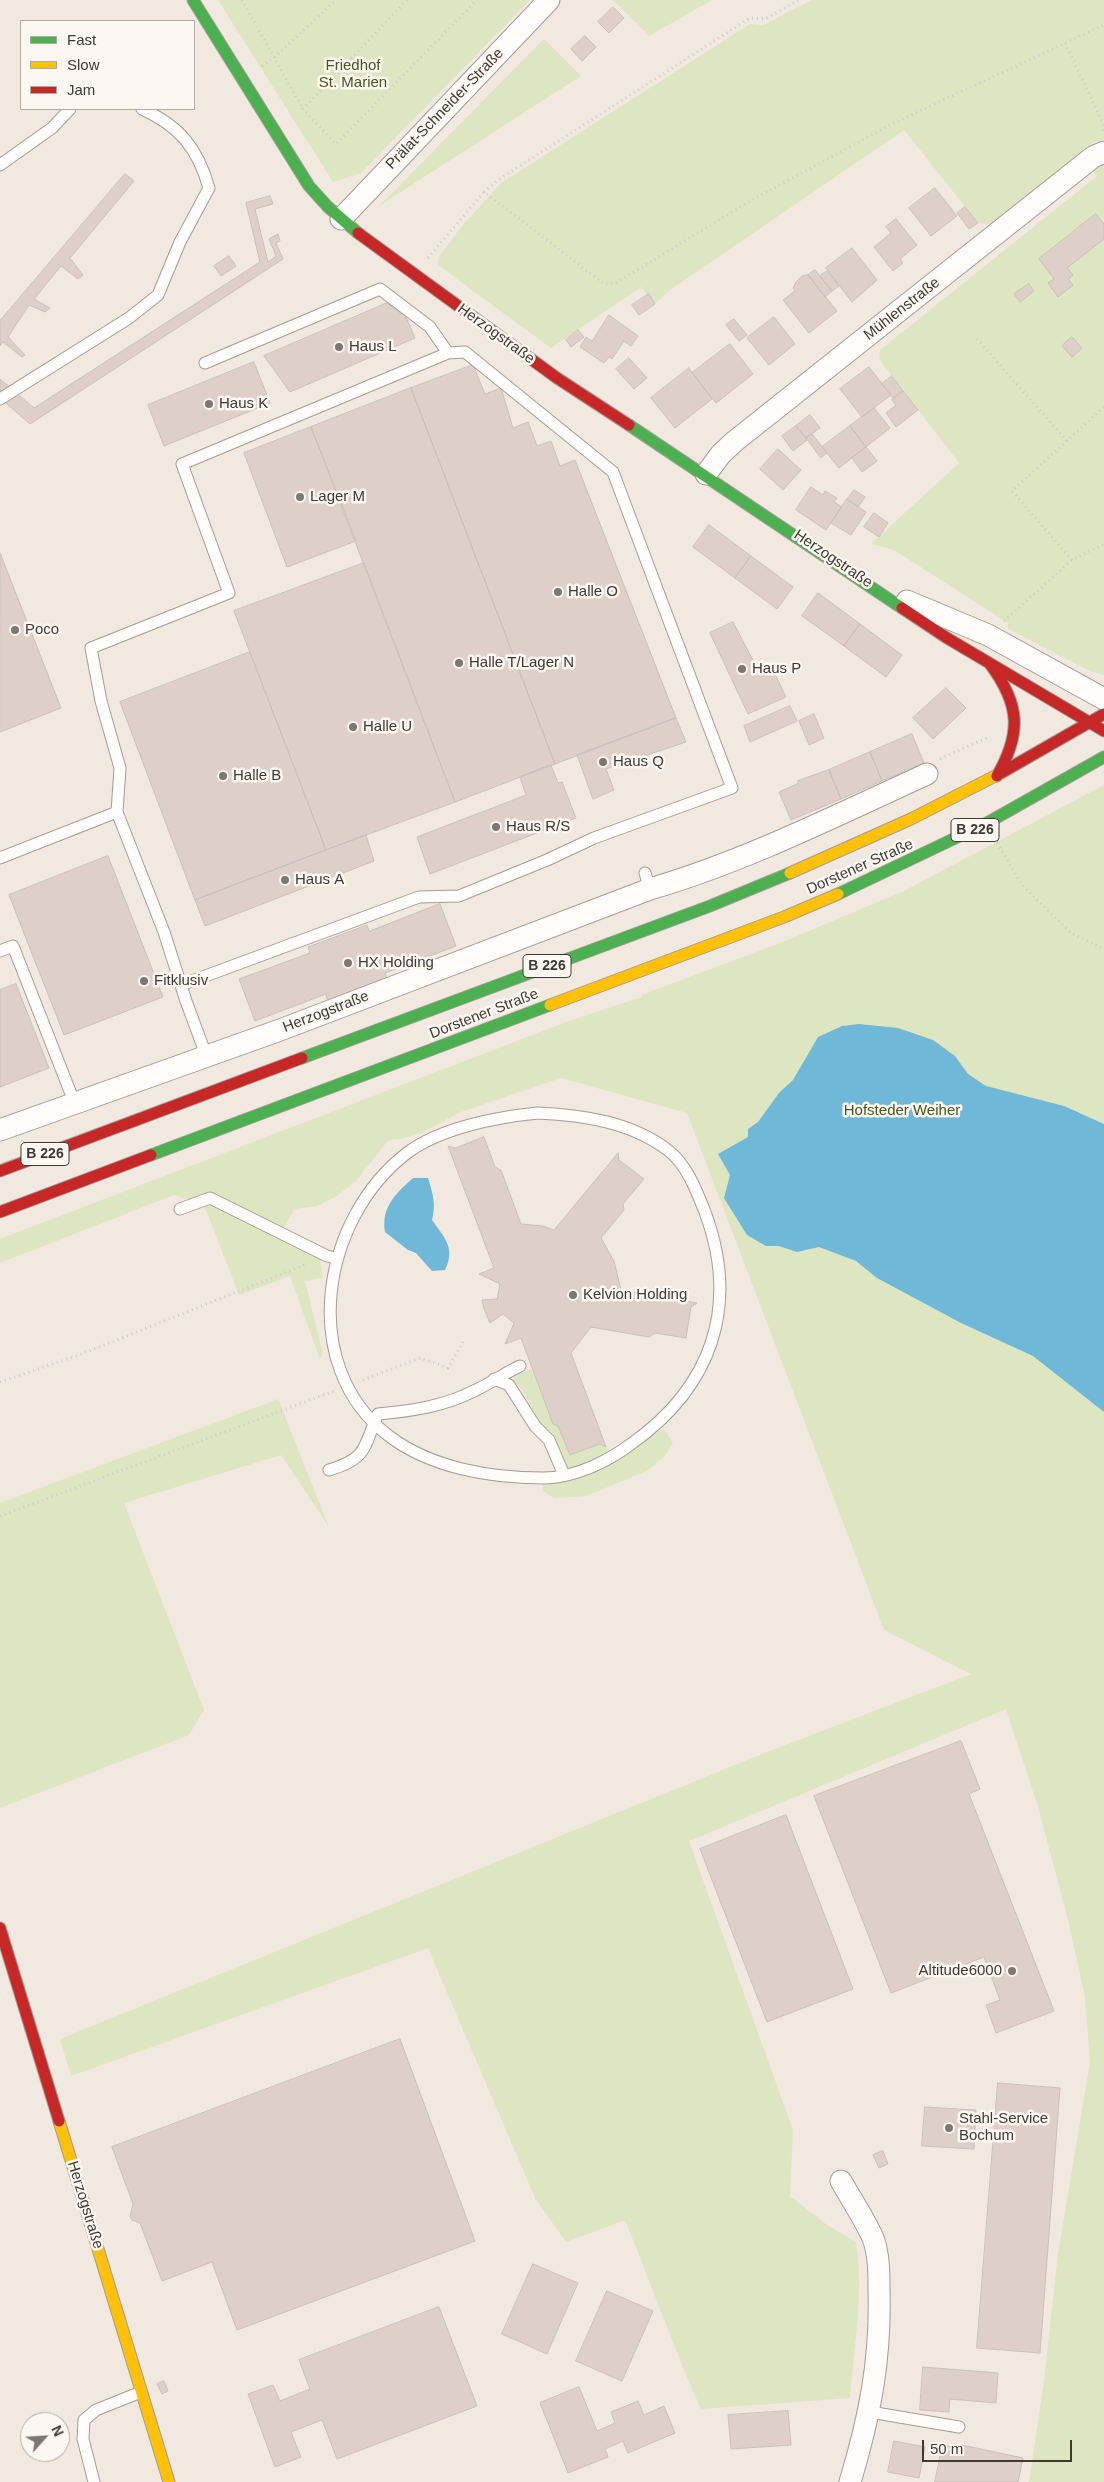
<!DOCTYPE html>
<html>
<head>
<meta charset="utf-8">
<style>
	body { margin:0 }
	#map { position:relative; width:1104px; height:2482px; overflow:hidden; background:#f1e8e0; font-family:Arial,sans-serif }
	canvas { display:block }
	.legend { position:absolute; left:20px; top:20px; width:175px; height:90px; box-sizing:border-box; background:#fdf7f1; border:1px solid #b1aba5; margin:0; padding:6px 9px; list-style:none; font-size:15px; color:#3f3a34 }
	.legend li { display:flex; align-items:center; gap:10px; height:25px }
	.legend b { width:25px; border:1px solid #b1aba5 }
	.north { position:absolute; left:20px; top:2412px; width:50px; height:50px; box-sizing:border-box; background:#fdf7f1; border:1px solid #b1aba5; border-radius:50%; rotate:64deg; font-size:14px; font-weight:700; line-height:20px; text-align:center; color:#3f3a34 }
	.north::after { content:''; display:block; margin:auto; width:18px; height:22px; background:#7d7770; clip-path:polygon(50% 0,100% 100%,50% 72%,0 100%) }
	.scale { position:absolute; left:922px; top:2440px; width:150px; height:22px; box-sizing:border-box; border:2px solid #3f3a34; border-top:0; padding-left:6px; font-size:15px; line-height:18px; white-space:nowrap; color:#3f3a34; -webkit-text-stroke:4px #fdf7f1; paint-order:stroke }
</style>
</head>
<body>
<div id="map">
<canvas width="1104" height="2482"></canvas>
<ul class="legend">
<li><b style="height:6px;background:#4caf50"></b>Fast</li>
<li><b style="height:6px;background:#ffc107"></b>Slow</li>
<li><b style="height:6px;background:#c62828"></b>Jam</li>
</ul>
<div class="north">N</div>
<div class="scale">50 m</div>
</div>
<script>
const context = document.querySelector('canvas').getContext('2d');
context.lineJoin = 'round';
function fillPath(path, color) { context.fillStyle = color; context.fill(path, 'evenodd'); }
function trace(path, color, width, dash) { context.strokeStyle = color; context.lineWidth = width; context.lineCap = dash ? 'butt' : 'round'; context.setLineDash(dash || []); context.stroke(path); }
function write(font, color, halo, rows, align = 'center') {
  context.font = font + ' Arial,sans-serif'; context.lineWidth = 5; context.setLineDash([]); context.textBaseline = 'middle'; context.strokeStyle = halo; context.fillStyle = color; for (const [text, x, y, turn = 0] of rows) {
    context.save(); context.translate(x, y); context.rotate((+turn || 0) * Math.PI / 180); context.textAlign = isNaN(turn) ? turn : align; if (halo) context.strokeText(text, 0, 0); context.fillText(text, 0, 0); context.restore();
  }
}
const green = new Path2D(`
	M218,0H530L361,173L333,182Z
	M613,0H712L649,36Z
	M812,0H1104V139L1092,143L990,225L978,223L904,130L670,290L655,304L641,287L551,348L438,265V258L461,227L501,183L750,24L763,25Z
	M544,39L581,76L379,206Z
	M1104,161V675L1092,672L1008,629V623L894,550L871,544L959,463L879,359L880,350L1097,176L1091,169Z
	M1104,785V2482H1029L1044,2381L1058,2253L1090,2062L1085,1997L1067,1916L1038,1807L1006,1709L689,1841L793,2130L790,2196L827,2225L856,2242C864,2292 854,2347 850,2398L701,2409C673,2347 651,2283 625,2220L566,2242L535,2198L428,1948L71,2076L60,2039L767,1752L971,1674L884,1630L687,1113L561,1078L458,1113L424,1132L402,1139H393L387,1142L356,1181L337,1196L317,1206L294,1209L279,1237L320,1255L322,1278L305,1281L323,1354L320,1359L290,1276L239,1295L204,1205L174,1195L0,1263V1239L569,1021L642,997L641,995L778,944L904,891Z
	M532,1369L553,1424L558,1426L570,1455L599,1444L609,1450L616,1462L647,1438L664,1429L673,1443L665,1456L647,1471L586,1496L554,1498L543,1491V1484L572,1479L552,1432L542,1426L521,1388L512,1381L517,1375Z
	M278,1399L329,1527L281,1455L124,1503L204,1710L189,1735L0,1808V1503Z`);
const water = new Path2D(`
	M859,1024L898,1028L933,1040L955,1056L968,1074L986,1086L1064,1106L1104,1124V1412L1033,1356L961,1323L877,1278L856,1261L819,1247L797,1252L779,1246H766L747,1235L724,1198L730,1175L718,1154L748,1137V1129L758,1122L779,1093L793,1080L818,1037L842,1026Z
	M413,1178H428C433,1194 436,1204 432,1220C444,1237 456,1248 445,1270L432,1271L416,1253L408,1250L385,1232C381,1208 395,1194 413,1178Z`);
const building = new Path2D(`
	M613,7L624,18L609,33L598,22Z
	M585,36L596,47L582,61L571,49Z
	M125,174L134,181L70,258L83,275L78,279L61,266L34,299L50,308L45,312L29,305L8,337L25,355L22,357L3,342L0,346V321Z
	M935,188L957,216L931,236L909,208Z
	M270,196L273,204L255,209L268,262L276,256L269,239L278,234L280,241L276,243L283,259L30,424L0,398V379L34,408L260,262L246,203Z
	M965,207L978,223L969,229L957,213Z
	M1096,214L1104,224V239L1067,268L1073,275L1068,279L1073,285L1058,297L1048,283L1054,279L1039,259Z
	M896,219L917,245L900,259L903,263L893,271L874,247L891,233L886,227Z
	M852,248L877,280L852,302L826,268Z
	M229,256L236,266L221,276L214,266Z
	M815,270L832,291L825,297L808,275Z
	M827,271L839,286L832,291L820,276Z
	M808,275L837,311L809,333L783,300L795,291L793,288L796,282L802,276Z
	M1029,284L1034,291L1020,302L1014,294Z
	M649,294L655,304L639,315L632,305Z
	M387,303L406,317L415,338L290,392L264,356Z
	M609,315L638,336L631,346L624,341L612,359L609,357L604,363L580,347L586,337L592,341Z
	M774,317L795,344L769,365L747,338Z
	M734,319L747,335L739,341L726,325Z
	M578,330L584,337L571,347L566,340Z
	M1072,337L1082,348L1072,357L1062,346Z
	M730,344L753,374L716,403L692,373Z
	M629,358L647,378L634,389L616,369Z
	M254,362L270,403L164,446L148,405Z
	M473,365L485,394L501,388L513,428L528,422L537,446L551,441L560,466L575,460L676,718L555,764L411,388Z
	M869,367L891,395L862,417L840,389Z
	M689,368L712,399L675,428L651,398Z
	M892,376L903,391L893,398L882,384Z
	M411,388L555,764L455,802L311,427Z
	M903,391L918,410L896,427L886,413L896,405L892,400Z
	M874,408L890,428L866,447L850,426Z
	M810,415L820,428L806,438L796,426Z
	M796,426L807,440L793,451L782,436Z
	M850,426L866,447L839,468L822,447Z
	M311,427L356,541L287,567L244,453Z
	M812,434L827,453L821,458L806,438Z
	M866,447L877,461L862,472L852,458Z
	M778,449L801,470L783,490L760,469Z
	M811,487L823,495L825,491L837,498L834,502L842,507L826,530L796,510Z
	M854,490L865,497L858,507L847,500Z
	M847,499L866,512L851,535L831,523Z
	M874,513L888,523L879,537L864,527Z
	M709,525L751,556L735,578L693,547Z
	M0,553L61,708L0,732Z
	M751,556L793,587L777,609L735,578Z
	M364,563L455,802L326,850L234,611Z
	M818,593L860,624L844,646L802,616Z
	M733,622L759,672L771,666L786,697L748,714L710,633Z
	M860,624L902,655L886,677L844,646Z
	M250,652L326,850L195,900L120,702Z
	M946,688L966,708L933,739L913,718Z
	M790,706L797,721L750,742L744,726Z
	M814,714L824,738L809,745L799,721Z
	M676,718L686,742L606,769L614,790L593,799L577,755Z
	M912,734L924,763L882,781L870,752Z
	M870,752L882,781L841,799L829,770Z
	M551,765L558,783L562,782L576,818L430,874L417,837L526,795L520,777Z
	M829,770L841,799L791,820L779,792L799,783L798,781Z
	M366,835L374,861L205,926L195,900Z
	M108,856L163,997L64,1035L9,895Z
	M440,904L456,946L385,973L388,980L328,1003L326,994L255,1021L239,979L310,953L308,947L367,925L369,931Z
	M16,984L49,1068L0,1087V990Z
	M484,1137L495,1167L501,1170L521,1224L543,1226L554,1230L618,1153L619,1160L644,1179L623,1204L624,1210L601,1238L614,1261L621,1290L697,1303L691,1307L686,1338L655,1333L649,1337L591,1327L571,1353L606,1447L599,1444L570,1455L558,1426L553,1424L521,1338L505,1344L514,1323L503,1314L490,1323L484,1309L482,1300L497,1299L500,1284L479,1274L494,1268L448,1146L455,1148Z
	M961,1741L980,1789L969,1794L1054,2011L996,2033L986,2005L1000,2000L984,1957L891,1993L814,1796Z
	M786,1815L853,1989L767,2022L700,1849Z
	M400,2039L475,2241L237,2330L212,2262L162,2281L140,2223L132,2220L130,2216L133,2204L112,2147Z
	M998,2083L1060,2088L1040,2353L977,2348Z
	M925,2107L976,2110L974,2149L922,2146Z
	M883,2151L888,2164L879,2168L873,2155Z
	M533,2264L578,2283L547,2354L502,2334Z
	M607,2291L653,2311L622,2381L576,2361Z
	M439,2307L477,2406L337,2459L322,2420L291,2432L301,2457L275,2467L248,2394L273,2385L280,2401L310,2389L299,2360Z
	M923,2367L998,2373L996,2403L950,2399L949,2412L920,2410Z
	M164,2381L168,2391L162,2394L157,2384Z
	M579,2387L597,2431L615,2423L611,2412L638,2401L644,2415L664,2406L675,2433L628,2453L623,2441L605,2449L608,2457L568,2473L540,2403Z
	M788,2411L791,2445L731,2449L728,2415Z
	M894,2441L925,2447L919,2478L888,2472Z
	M943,2445L961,2449L962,2445L1023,2458L1018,2482H935Z`);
const path = new Path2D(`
	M242,0L303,109
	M407,0L303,109L336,144L477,0
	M1065,43L1102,121L1104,132
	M262,66L275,57L336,0
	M484,192L498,180L750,18L765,19L799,0
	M428,258L484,192L604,284L616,283L750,201L892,124L1104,25
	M977,339L1067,441
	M1072,560L1012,491L1104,407
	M1004,621L1072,560L1104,544
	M940,759L989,737
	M997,843L1022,885L1071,933L1104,949
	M363,1380L420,1358L448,1368L463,1342
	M0,1382L79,1355L307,1264
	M0,1516L334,1391`);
const lane = new Path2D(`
	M0,165L52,128L70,109
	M205,363L380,289L430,327L448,353
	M0,399L129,318L158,295L180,242L209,188C198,149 180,126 142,109
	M0,858L117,812
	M645,873L650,889
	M0,951L13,946L75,1104
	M181,985L419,897L459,896L547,860L594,838L732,788L613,472L465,352L448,353L182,464L229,593L91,648L101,701L120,768L117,812L164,932L186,1001L206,1055
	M538,1113C583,1115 632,1122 669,1151C687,1165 697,1192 705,1212C740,1306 712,1387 631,1444C607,1462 574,1478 543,1478C491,1478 431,1468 389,1436C296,1365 322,1218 407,1153C440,1128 497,1117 538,1113Z
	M180,1209L210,1198L327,1256L336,1258
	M494,1379L509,1385L535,1426L549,1440L564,1475
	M329,1470C369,1458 363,1447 378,1414C413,1411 445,1406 476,1390C491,1383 505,1373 520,1366
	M870,2412L959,2427
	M94,2482L83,2439L84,2420L96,2410L141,2392`);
const street = new Path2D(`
	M341,219L549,0
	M706,474L721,454L735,441L1093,157L1104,152
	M907,601L988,635L1104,699
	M0,1130L280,1030L650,889C746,861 837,815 927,774
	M841,2181C851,2199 864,2218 873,2238C879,2254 879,2273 879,2290C881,2359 870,2416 850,2482`);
const fast = new Path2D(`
	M193,0L309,186L328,207L358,233
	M629,425L902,608
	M838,894L987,823L1104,757
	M302,1058L710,906L790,873
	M151,1155L550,1005`);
const slow = new Path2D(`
	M790,873L911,819L1001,773
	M550,1005L784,917L838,894
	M59,2121L169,2482`);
const jam = new Path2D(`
	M358,233L557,378L629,425
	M902,608L947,638L1104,731
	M990,664C1020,704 1022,733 997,776
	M1001,773L1104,714
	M0,1171L302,1058
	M0,1212L151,1155
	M0,1928L59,2121`);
const markers = [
	[339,347,5,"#7d7770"],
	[209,404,5,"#7d7770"],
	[300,497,5,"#7d7770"],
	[558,592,5,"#7d7770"],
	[15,630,5,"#7d7770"],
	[459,663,5,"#7d7770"],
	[742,669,5,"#7d7770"],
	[353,727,5,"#7d7770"],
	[603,762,5,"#7d7770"],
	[223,776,5,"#7d7770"],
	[496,827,5,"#7d7770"],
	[285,880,5,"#7d7770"],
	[348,963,5,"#7d7770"],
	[144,981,5,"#7d7770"],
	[573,1295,5,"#7d7770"],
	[1012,1971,5,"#7d7770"],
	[949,2128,5,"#7d7770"]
];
const shields = [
	[975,830,48],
	[547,966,48],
	[45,1154,48]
];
const shieldNames = [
	["B 226",975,830],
	["B 226",547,966],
	["B 226",45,1154]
];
const parkNames = [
	["Friedhof",353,66],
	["St. Marien",353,83],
	["Hofsteder Weiher",902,1111]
];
const streetNames = [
	["Prälat-Schneider-Straße",445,109,-46],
	["Mühlenstraße",902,309,-38],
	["Herzogstraße",496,334,36],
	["Herzogstraße",833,559,34],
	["Dorstener Straße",860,867,-24],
	["Herzogstraße",326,1012,-21],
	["Dorstener Straße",484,1014,-21],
	["Herzogstraße",85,2205,73]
];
const poiNames = [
	["Haus L",349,347],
	["Haus K",219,404],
	["Lager M",310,497],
	["Halle O",568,592],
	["Poco",25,630],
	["Halle T/Lager N",469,663],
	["Haus P",752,669],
	["Halle U",363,727],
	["Haus Q",613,762],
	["Halle B",233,776],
	["Haus R/S",506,827],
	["Haus A",295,880],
	["HX Holding",358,963],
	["Fitklusiv",154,981],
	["Kelvion Holding",583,1295],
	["Altitude6000",1002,1971,"right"],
	["Stahl-Service",959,2119],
	["Bochum",959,2136]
];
fillPath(green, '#dde6c1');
fillPath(water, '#70b8d7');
fillPath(building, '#ded0c9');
trace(building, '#c8c0bb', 1);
trace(lane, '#a39d97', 13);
trace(street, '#a39d97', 23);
trace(fast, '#a39d97', 13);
trace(slow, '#a39d97', 13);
trace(jam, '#a39d97', 13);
trace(path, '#cecbc8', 3, [1, 4]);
trace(lane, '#fdfcfa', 11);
trace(street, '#fdfcfa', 21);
trace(fast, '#4caf50', 11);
trace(slow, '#ffc107', 11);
trace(jam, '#c62828', 11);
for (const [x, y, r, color] of markers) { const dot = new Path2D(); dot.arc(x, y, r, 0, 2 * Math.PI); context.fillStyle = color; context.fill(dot); trace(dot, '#fdf7f1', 2); }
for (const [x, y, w] of shields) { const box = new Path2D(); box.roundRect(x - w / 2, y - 11.5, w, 23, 4); context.fillStyle = '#fdf7f1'; context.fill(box); trace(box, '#3f3a34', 1); }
write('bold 14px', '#3f3a34', null, shieldNames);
write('15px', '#45591d', '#fdf7f1', parkNames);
write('15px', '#3f3a34', '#fdf7f1', streetNames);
write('15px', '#3f3a34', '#fdf7f1', poiNames, 'left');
</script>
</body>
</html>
